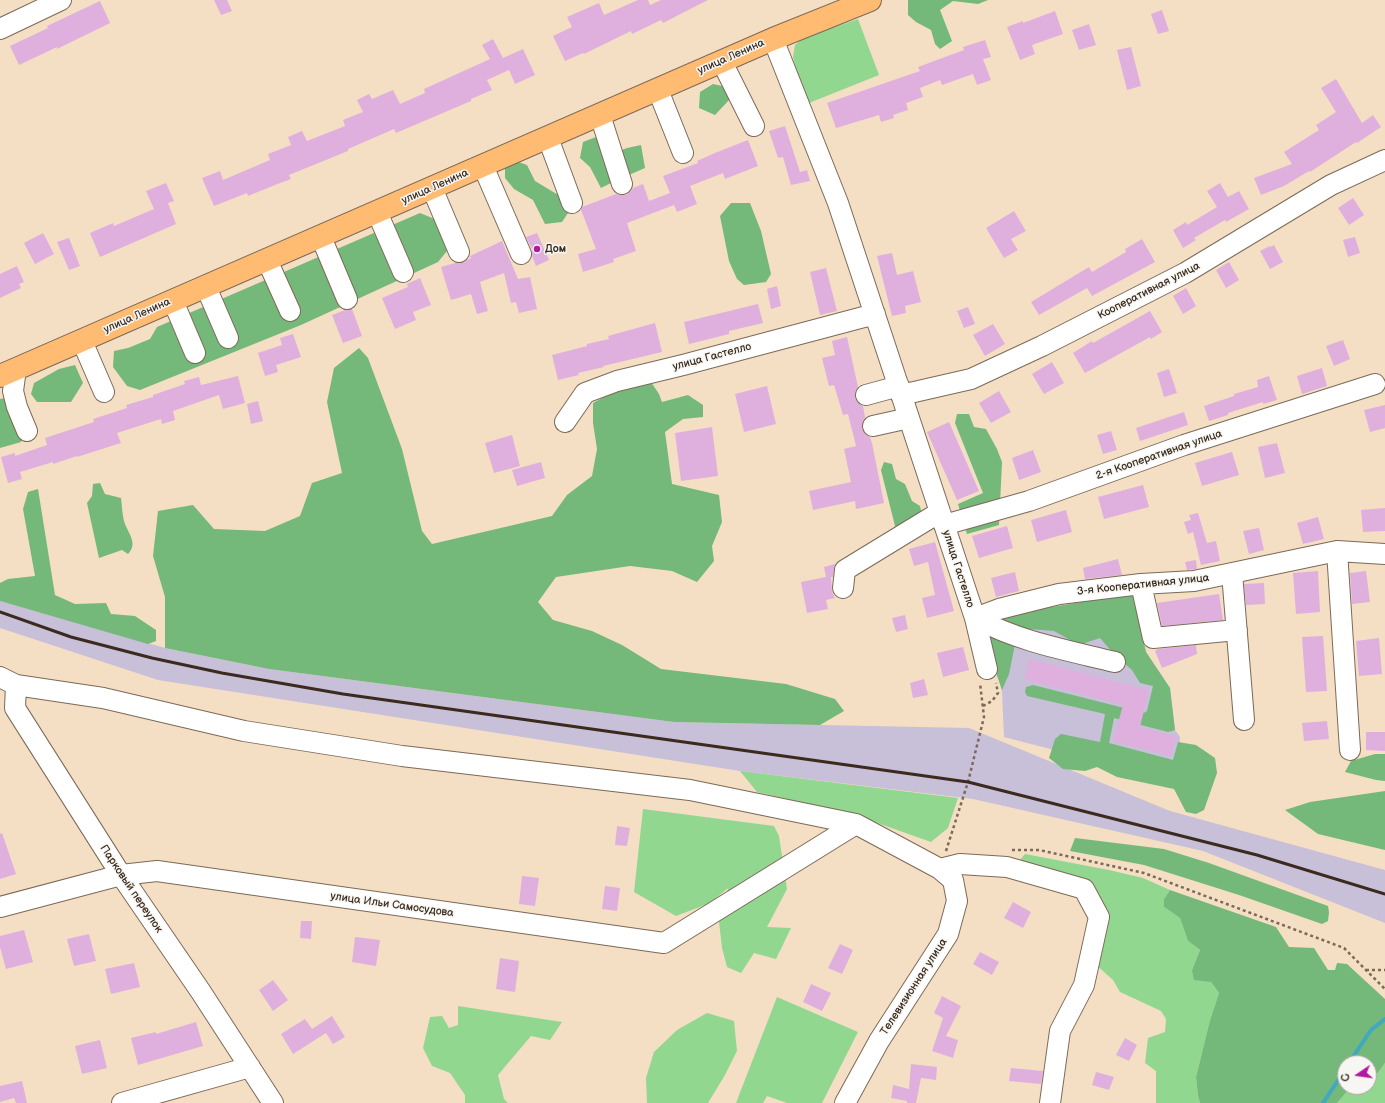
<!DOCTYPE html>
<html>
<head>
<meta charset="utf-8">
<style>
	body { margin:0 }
	#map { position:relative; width:1385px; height:1103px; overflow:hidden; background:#f4dfc4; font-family:"Balsamiq Sans",sans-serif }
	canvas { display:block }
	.north { position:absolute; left:1337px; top:1055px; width:40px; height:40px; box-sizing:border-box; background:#f6f6f2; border:1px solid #aba49d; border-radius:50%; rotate:257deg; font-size:11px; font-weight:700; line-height:16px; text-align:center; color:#3b2a1e }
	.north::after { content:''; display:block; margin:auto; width:14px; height:18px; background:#b5179e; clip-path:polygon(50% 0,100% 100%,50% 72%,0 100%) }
</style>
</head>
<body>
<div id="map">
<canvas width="1385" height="1103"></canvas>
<div class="north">С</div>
</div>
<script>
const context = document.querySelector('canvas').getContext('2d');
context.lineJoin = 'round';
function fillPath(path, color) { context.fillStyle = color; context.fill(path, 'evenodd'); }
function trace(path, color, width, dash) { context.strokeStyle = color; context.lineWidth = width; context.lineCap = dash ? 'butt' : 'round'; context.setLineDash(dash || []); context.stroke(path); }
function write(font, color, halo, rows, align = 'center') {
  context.font = font + ' "Balsamiq Sans",sans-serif'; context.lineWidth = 3; context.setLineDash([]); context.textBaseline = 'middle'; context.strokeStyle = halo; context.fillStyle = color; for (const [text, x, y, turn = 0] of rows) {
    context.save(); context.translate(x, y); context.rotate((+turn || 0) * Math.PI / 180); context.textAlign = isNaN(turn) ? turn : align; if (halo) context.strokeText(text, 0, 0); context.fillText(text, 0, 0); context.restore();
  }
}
const industrial = new Path2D(`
	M1132,593L1146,652L1170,688L1175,730L1180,737L1178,782L1004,737L1002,691L987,634Z
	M0,601L165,648L269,669L674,722L969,728L1170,811L1385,870V923L1203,851L973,799L740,771L158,680L0,628Z`);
const green = new Path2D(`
	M858,19L879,75L809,103L796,70L793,57L795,45L803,38Z
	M740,771L958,798L948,828L931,842L852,814L757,792Z
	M643,809L774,826L779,836L787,889L767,927L791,928L776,959L754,953L741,973L727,967L722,948L719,922L728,888L710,903L676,916L634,892Z
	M1025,854L1109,870L1143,878L1170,890L1164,899V907L1180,918L1188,941L1200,950L1192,970L1211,982L1219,993L1210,1020L1196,1077L1198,1096L1200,1103H1156V1071L1145,1063L1148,1038L1165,1032L1166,1019L1161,1011L1120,992L1113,980L1095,964L1104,912L1020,860Z
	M777,997L858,1032L822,1103H787L767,1096L763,1103H736Z
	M458,1006L562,1022L550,1040L531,1036L498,1075L504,1099L508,1103H465V1095L450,1073L432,1066L423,1048L430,1017L442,1016L449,1028L458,1025Z
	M707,1013L734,1021L737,1051L725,1075L708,1103H647L646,1078L654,1052L677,1030Z
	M1385,1063V1103H1337L1351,1087H1369V1079L1374,1078Z`);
const forest = new Path2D(`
	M908,0H988L978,4L953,1L940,10L952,41L940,49L935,44L931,30L916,22L908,15Z
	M713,84L722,86L730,99L715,115L699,108L700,92Z
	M596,137L604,142L606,156L627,148L641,145L645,168L615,181L601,188L590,167L580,158L583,142Z
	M516,161L527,165L535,181L565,199L568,213L562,222L545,224L533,200L514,189L505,178V167Z
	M731,203H750L761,231L771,274L766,282L744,285L737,279L729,261L720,216Z
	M420,213L437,220L447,251L438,262L301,325L140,390L127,386L113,367L114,351L128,348L150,339L157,327Z
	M359,348L368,358L402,449L422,531L432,544L552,516L567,495L592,476L597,449L593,423V403L629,384L651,382L659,394L662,402L688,395L703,405V417L683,419L665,432L672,484L719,495L722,522L712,546L714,561L697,582L672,571L630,566L556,577L538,602L553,620L592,631L622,645L661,669L786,684L835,699L844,711L820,725L674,722L269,669L165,648V597L153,556L158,511L193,505L214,529L265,531L300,516L312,483L342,473L327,402L334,368Z
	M75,365L83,383L71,402H37L31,394L34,383L59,369Z
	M5,398L24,437L21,442L0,448V399Z
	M957,414H969L974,427L986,429L997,449L1002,462L999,525L967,534L958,504L983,493L955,423Z
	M884,462L892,464L896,479L905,484L912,501L920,506L922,515L897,534L881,470Z
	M100,483L105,494L121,498C122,505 122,513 124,521C127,532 139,543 128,554L122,550L99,558L87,503L92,496L93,484Z
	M38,489L55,595L75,604L106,603L111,614L135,616L156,630V641L148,644L0,601V583L8,579L35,576L23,509L28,492Z
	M1132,593L1146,652L1170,688L1175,730L1168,732L1114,718L1109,743L1173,760L1178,742L1196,745L1215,758L1217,773L1204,810L1196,814L1186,812L1174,789L1117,777L1097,767L1085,771L1063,769L1049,758L1055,739L1061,734L1100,742L1105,714L1027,696L1025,692L1026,687L1033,685L1144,713L1147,711L1153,686L1140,683L1132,670L1114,654L1100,638L1079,645L1054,631L1030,629L1015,644L1009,674L1002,690L993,664L987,634L992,627L1006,613L1046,608Z
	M1375,754H1385V781L1376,780L1345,772L1351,761Z
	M1385,791V850L1318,834L1285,810L1310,802Z
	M1075,838L1164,849L1209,863L1328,906L1329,912L1328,921L1322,924L1239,895L1144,865L1070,851Z
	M1170,890L1276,927L1289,947L1314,948L1328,970H1335L1337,963L1347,964L1385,999V1063L1374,1078L1369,1079V1063H1345V1087H1351L1337,1103H1200L1198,1096L1196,1077L1210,1020L1219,993L1211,982L1194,980L1192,970L1200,950L1188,941L1180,918L1164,907V899Z`);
const stream = new Path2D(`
	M1349,1063L1371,1030L1385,1019
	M1323,1103L1345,1070`);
const building = new Path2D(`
	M214,0H227L232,11L221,15Z
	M638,0H648L650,5L661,0H708L663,23L661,20L632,34L631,31L584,54L583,53L565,61L553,36L572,27L567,17L599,3L604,15Z
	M100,1L110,23L57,49V47L19,65L10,46L48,28L47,26Z
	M1162,10L1169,31L1158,34L1151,14Z
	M1055,11L1063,34L1032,45L1035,54L1020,60L1007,27L1023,21V23Z
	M1089,24L1096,45L1079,50L1072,30Z
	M493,39L503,58L523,49L535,75L515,84L509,70L487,80L492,90L471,99V101L396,133L394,129L348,149V151L289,175L291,179L280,183L248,196L247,193L214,206L202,178L220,171L223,180L270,160L268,154L291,145L288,137L302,131L307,141L345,126L343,120L363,112L357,100L369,94L372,99L393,90L400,104L425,93L424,89L490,59L482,45Z
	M985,40L991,57L983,59L991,80L977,85L973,74L942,85L940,80L920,88L923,97L906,103L908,110L893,115L894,118L881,122L879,115L836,128L827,103L920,71L918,67L964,50L963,47Z
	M1131,47L1141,86L1127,90L1117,50Z
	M1336,79L1362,123L1373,115L1381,127L1357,143L1356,142L1310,172L1309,171L1284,186L1261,195L1254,178L1292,164L1284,152L1319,130L1316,125L1336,112L1321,88Z
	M785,126L800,172L807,170L810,181L791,185L783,157L778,158L769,131Z
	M748,140L758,166L725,179L723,173L690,186L697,204L677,212L674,205L627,223L636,251L613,259L614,262L583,272L578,254L596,249L581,210L582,207L616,194L620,195H626L630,192L633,188L643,184L649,201L670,193L663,176L698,163L697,161L715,153Z
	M166,183L174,201L168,203L176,224L100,257L90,233L113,223L114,226L154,209L146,191Z
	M1220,183L1228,197L1239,191L1249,209L1226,222L1225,220L1194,238L1196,240L1183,248L1173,230L1186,222L1187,225L1217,207L1207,191Z
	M1353,198L1364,215L1349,225L1338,208Z
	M1014,211L1026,231L1011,239L1018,250L1004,258L986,228Z
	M43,233L54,254L35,264L24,243Z
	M537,233L549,260L536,266L532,256V249L526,237Z
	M1355,237L1360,253L1348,257L1343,240Z
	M69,238L80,266L69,270L57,242Z
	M1142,239L1155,262L1092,296L1087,288L1039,315L1031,302L1089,267L1092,272L1126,252L1125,249Z
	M502,241L518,279L530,277L537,309L519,313L516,302L511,303L504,273L480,282L488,311L477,314L471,294L451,300L441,267L455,263L464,262L471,258L470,256Z
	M1274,245L1283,262L1270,269L1260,251L1270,246V247Z
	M892,253L897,275L913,271L921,302L905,306L906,313L892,316L877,256Z
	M1229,262L1239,280L1226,288L1216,270Z
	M17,266L24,282L19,284L21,288L0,298V274Z
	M826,268L837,311L820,315L810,272Z
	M420,278L431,305L413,312L416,320L395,329L382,298L408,287L407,284Z
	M777,286L781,306L771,309L767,289Z
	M1186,288L1196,306L1183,314L1173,296Z
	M758,304L763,323L729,331V334L689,344L684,322Z
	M968,307L975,324L964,328L957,311Z
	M352,309L362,336L343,343L332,315L345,310Z
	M1150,311L1162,332L1151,339L1150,337L1085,373L1073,353L1092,341L1093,343Z
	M655,323L662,352L603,366L604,367L578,373L579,375L558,380L552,355L587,346V344L609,339L608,336Z
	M993,324L1005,344L985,356L973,335Z
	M293,334L301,357L276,365L278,372L265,376L258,353L282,345L280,338Z
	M847,337L858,387L855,392V398L858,403L863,406L865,417L862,423V429L865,434L870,437L872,443L884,503L856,509L855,501L813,510L809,491L851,482L844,449L856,446L848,414L843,415L834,385L829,386L822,358L835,355L832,341Z
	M1343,340L1350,359L1334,366L1326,346Z
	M1052,362L1064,383L1044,394L1032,374Z
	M1322,368L1327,386L1302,394L1297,376Z
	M1169,369L1177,393L1164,397L1157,373Z
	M238,376L245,403L223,409L219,395L173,411L175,420L162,424L161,419L117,433L121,443L77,457V456L53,464V462L20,472L22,479L8,483L1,457L15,453V456L47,445L45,438L94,422L93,419L127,408L126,405L153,397V395L185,384L184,381L199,377L201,385Z
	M1269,376L1277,400L1263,404V402L1228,413V415L1209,421L1204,406L1234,396V394L1258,387L1257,380Z
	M767,386L776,424L744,432L735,394Z
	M999,391L1011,412L991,423L979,403Z
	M258,401L263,421L251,424L247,404Z
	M1385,405V428L1370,432L1364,410Z
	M1184,412L1188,425L1140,441L1136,428Z
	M949,422L979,491L957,500L927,432Z
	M712,427L718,476L681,481L675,433Z
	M1111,431L1117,450L1103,454L1097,435Z
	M512,435L520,466L494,473L485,443Z
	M1277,443L1285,473L1265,478L1258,447Z
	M1033,450L1041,472L1019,480L1012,458Z
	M1232,452L1239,475L1202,486L1195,463Z
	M541,462L545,478L517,486L512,470Z
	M1143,485L1149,507L1104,519L1098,497Z
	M1385,508V531L1363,532L1361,510Z
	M1066,510L1072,532L1037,542L1031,520Z
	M1198,513L1207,543L1216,541L1220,561L1201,565L1193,532L1188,534L1184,522L1191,520L1189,515Z
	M1318,517L1324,539L1303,544L1297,523Z
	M1007,526L1013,548L979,558L972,536Z
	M1259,528L1264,550L1249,554L1243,531Z
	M935,542L954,611L927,618L922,598L935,595L928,562L914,566L909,549Z
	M1118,559L1122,575L1085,579L1083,568Z
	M1196,560L1197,569L1187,570L1185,562Z
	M835,564L833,577H831L832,592L835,598L826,600L828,609L807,613L801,582L826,577L824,567Z
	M1318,571L1320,612L1296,614L1293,573Z
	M1366,571L1370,602L1352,604L1350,573Z
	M1015,572L1019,591L996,597L991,578Z
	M1264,583L1265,604L1246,605L1244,584Z
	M1219,594L1223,620L1162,626L1157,603Z
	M905,615L908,629L896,632L892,618Z
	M1323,636L1327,691L1306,692L1302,637Z
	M1379,638L1382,674L1359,676L1356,641Z
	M1196,645L1197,654L1162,668L1155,651L1158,649Z
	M963,647L969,670L943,677L937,653Z
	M1029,659L1149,690L1140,727L1176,736L1171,756L1113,741L1123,705L1024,679Z
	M924,679L928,695L913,698L910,683Z
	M1327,721L1329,739L1304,741L1302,723Z
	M1366,732H1385V751L1366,750Z
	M617,826L630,828L627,846L615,845Z
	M2,833L16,874L0,879V834Z
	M522,876L539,878L535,906L519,904Z
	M605,886L620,888L617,911L602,909Z
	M1013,902L1031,912L1023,928L1004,918Z
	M301,921H312L311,939L300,938Z
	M24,930L33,962L6,969L0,947V936Z
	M89,934L96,961L74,966L67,939Z
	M355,937L380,940L376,966L352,962Z
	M840,944L853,950L842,974L828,968Z
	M980,952L999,962L992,975L973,964Z
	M500,958L519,961L515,992L496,989Z
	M134,963L140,987L111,994L105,969Z
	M273,980L288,1000L273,1011L259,990Z
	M811,984L831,993L822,1011L803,1002Z
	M942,996L961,1006L946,1036L958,1040L953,1058L932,1051L943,1018L934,1013Z
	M332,1016L345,1037L333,1044L326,1033L293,1054L281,1034L305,1019L312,1029Z
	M196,1022L203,1046L138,1065L131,1038L156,1032V1034Z
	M1125,1038L1137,1045L1129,1061L1116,1055Z
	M100,1040L107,1068L82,1074L75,1046Z
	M911,1064L937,1067L936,1080L921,1078L916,1103H907V1101L891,1098L893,1085L909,1089Z
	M1011,1068L1043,1071L1041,1084L1009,1081Z
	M1096,1072L1114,1077L1109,1090L1092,1085Z
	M22,1081L27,1103H16L14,1098L0,1102V1086Z`);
const path = new Path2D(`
	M983,706L992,701L998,693L996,683
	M1012,850H1039L1144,873L1344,948L1385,989
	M946,851L968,782L984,717L980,683
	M1366,970H1385`);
const minor = new Path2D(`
	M0,29L61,0
	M773,39L838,203L975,618L987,669
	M722,62L754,126
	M658,90L683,153
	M600,115L622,184
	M548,138L572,203
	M483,166L521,254
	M432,188L459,252
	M377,212L403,272
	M321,237L347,299
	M267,260L290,311
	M206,287L228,338
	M173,301L195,353
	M82,341L104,392
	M16,369L13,391L17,407L27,431
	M866,395L899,386
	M901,395L971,379L1042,346L1185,273L1331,185L1385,160
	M565,422L585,393L617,381L683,365L875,314
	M873,426L909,418
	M944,525L1029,501L1184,445L1375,384
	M1337,551L1350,750
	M1232,573L1244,720
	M1141,584L1153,638L1237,630
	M843,588L845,570L940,512
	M975,618L999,609L1059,594L1141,584L1194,581L1337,551L1385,554
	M975,618C1020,642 1066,650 1115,662
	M0,677L16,685L15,708L121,875L201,992L273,1103
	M16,685L103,698L244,731L402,756L690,790L856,824L940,869L953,880L957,901L948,934L879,1041L845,1103
	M940,869L960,864L1007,867L1084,889L1099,917L1084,985L1060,1031L1050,1103
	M0,907L121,875L157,871L664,943L856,824
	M122,1103L250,1067`);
const major = new Path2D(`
	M0,376L773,39L870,0`);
const rail = new Path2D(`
	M0,612L71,637L152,658L222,673L343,694L968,782L1257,855L1385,894`);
const markers = [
	[537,249,4,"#b5179e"]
];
const streetNames = [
	["улица Ленина",731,57,-24],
	["улица Ленина",435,187,-24],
	["Кооперативная улица",1149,291,-27],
	["улица Ленина",137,316,-24],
	["улица Гастелло",712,357,-15],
	["2-я Кооперативная улица",1159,455,-19],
	["улица Гастелло",958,569,72],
	["3-я Кооперативная улица",1143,585,-6],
	["Парковый переулок",131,889,56],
	["улица Ильи Самосудова",392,905,8],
	["Телевизионная улица",914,987,-57]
];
const poiNames = [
	["Дом",545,249]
];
fillPath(industrial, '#c8bfd8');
fillPath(green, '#91d790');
fillPath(forest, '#74b87a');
trace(stream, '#40a8c0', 4);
fillPath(building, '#dfb0de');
trace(minor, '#7c6958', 22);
trace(major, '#7c6958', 24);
trace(path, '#7c6958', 2.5, [3, 3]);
trace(minor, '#fff', 20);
trace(major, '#febb71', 22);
trace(rail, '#3b2a1e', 3);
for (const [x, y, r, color] of markers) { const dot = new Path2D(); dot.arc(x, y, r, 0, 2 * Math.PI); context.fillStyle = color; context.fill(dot); trace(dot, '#f6f6f2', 1.5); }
write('11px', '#3b2a1e', '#f6f6f2', streetNames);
write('bold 11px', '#3b2a1e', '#f6f6f2', poiNames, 'left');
</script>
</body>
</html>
